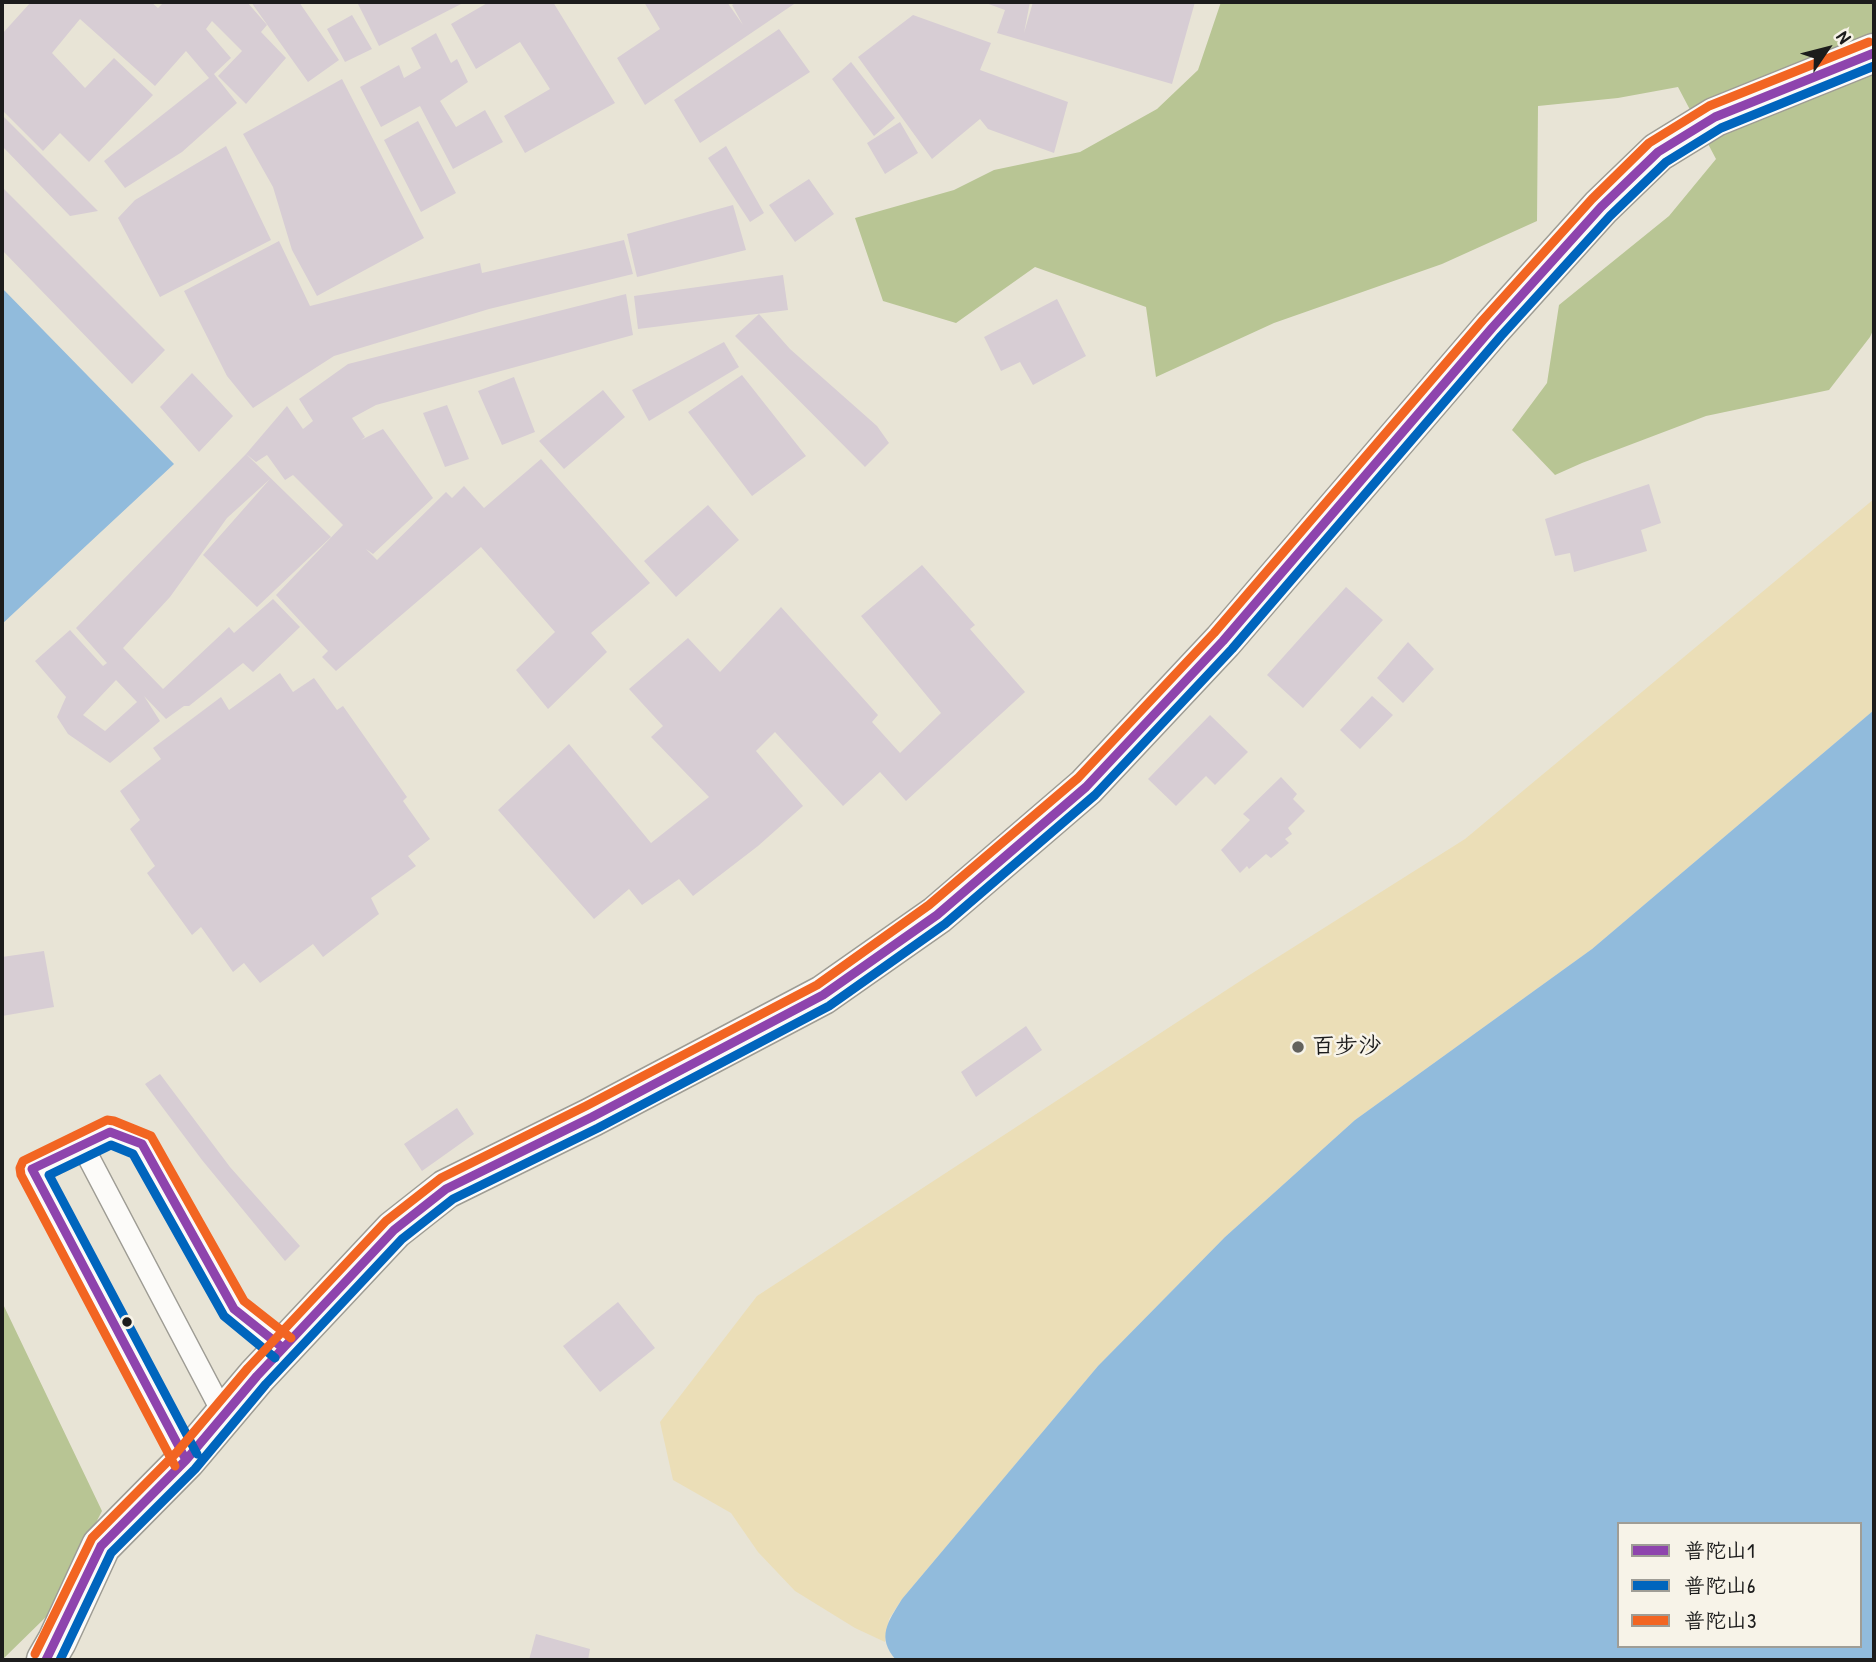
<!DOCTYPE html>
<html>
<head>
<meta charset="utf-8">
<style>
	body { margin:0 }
	#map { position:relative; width:1876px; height:1662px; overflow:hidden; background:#e8e4d6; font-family:"Patrick Hand","LXGW WenKai TC",sans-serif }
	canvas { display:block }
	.frame { position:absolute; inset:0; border:4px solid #1c1c1c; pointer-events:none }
	.legend { position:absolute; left:1617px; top:1522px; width:245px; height:126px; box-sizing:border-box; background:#f7f3e8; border:2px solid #9f9d96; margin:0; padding:9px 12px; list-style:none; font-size:21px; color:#1c1c1c }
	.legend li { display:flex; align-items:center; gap:14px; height:35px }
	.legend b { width:35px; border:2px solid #9f9d96 }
	.north { position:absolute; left:1792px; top:14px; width:70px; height:70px; -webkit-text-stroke:5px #f7f3e8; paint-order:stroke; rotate:55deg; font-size:19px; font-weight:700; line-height:28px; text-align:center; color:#1c1c1c }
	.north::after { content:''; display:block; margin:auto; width:24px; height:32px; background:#1c1c1c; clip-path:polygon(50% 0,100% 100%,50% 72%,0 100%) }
</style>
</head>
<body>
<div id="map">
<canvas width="1876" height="1662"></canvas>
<div class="frame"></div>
<ul class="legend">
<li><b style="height:9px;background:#8e44ad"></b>普陀山1</li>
<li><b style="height:9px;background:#0065bd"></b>普陀山6</li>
<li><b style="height:9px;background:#f26522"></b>普陀山3</li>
</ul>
<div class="north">N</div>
</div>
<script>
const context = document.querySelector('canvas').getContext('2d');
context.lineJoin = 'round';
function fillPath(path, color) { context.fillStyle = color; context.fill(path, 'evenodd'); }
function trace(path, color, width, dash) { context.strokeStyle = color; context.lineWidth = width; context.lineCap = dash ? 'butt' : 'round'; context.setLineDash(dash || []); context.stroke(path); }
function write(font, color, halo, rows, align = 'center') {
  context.font = font + ' "Patrick Hand","LXGW WenKai TC",sans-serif'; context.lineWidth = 5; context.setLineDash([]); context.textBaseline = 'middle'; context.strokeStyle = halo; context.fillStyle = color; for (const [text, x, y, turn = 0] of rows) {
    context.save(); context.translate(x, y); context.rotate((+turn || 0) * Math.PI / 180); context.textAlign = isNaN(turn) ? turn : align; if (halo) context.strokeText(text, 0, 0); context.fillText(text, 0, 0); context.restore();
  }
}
const forest = new Path2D(`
	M1221,2H1874V328L1870,337L1829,390L1706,416L1582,463L1555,475L1512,430L1547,383L1559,305L1669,216L1716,159L1678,87L1618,98L1538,106L1537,221L1442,264L1274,323L1156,377L1146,307L1035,267L956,323L883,301L855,218L954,190L994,170L1080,152L1157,109L1198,70Z
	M2,1302L102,1511L49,1614L2,1660Z`);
const sand = new Path2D(`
	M1874,499V710L1592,949L1355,1120L1225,1237L1098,1366L902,1599L889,1619L885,1642L855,1628L795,1591L758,1552L731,1513L673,1480L660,1422L757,1296L1251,974L1465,839Z`);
const water = new Path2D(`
	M2,288L174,464L2,624Z
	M1874,710V1660H896C876,1637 888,1622 902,1599L1098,1366L1225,1237L1355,1120L1592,949ZM1619,1524H1860V1646H1619Z`);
const building = new Path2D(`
	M31,2H151L158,8L164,2H247L267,25L261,32L286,58L246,104L218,76L242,51L212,21L206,29L231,58L214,74L237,103L182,152L125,188L104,161L209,78L186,51L155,86L80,19L52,53L85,88L114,58L153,95L89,162L60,133L43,151L2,110V34Z
	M251,2H299L339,60L308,82Z
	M357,2H465L379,46Z
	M489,2H553L615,103L525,153L504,116L550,89L520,42L476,69L451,24Z
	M644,2H727L743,25L732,5L737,2H797L645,105L617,58L660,29Z
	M983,2H1030L1024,33L1033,2H1195L1172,84L997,33L1005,10Z
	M352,15L372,49L345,62L327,29Z
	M913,15L991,43L980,70L1068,102L1054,153L988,129L980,119L932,159L858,57Z
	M779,29L810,72L700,143L674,100Z
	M436,33L451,63L457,59L468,82L440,101L456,127L485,110L503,142L453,169L420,106L381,127L360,87L399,65L404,78L421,68L411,48Z
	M851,62L895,118L874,136L832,79Z
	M342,79L424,238L317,296L292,250L273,187L243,134Z
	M2,115L98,211L70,216L2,146Z
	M418,121L456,193L421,212L384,140Z
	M900,122L918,153L885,174L867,143Z
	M226,146L271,240L160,297L118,218L135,200Z
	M726,146L764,213L750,222L708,158Z
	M809,179L834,214L795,242L769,205Z
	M2,187L165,350L132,384L2,250Z
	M733,205L746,250L637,277L627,234Z
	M624,240L633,274L489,309L334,356L253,408L227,376L184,291L279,241L310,306L480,263L482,273Z
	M783,275L788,310L638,329L634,296Z
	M626,294L633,335L376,405L352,418L365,437L361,440L383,429L433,498L373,554L366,549L377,560L446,492L452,498L464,486L484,508L541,459L650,583L591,633L607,652L548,709L516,670L555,632L481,547L336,671L322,657L328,651L276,595L343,525L293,475L285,480L267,455L256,462L246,454L287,406L303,429L313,421L299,399L348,364Z
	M1057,299L1086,356L1033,385L1020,362L1001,371L984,337Z
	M759,314L790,349L877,426L889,443L865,467L735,336Z
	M724,342L739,367L649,421L632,390Z
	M192,373L233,416L199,452L160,407Z
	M742,375L806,456L752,496L688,412Z
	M514,377L535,432L502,445L478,391Z
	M603,390L625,417L564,469L539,441Z
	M447,405L469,459L445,467L423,413Z
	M246,454L331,537L257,607L203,555L270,479L227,518L170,597L123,648L163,689L229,627L234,633L273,599L300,627L253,672L243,663L189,706H184L166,719L144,696L160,721L110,763L68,734L57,717L66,697L35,661L70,630L103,666L107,663L76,628ZM116,680L137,702L105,731L83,715Z
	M1649,484L1661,523L1641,530L1647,551L1574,572L1570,553L1555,556L1545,519Z
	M708,505L739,540L676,597L644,561Z
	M922,565L975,625L970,629L1025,692L906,801L880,772L843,806L775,732L756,751L803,806L758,846L693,896L679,879L642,905L629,889L594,919L498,810L569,744L651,843L709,797L651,737L663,726L629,689L688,638L720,672L781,607L878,715L872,722L900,753L941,713L861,616Z
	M1346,587L1383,620L1303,708L1267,675Z
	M1408,642L1434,669L1403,703L1377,678Z
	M280,673L293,692L314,678L337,710L343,706L407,797L403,801L430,839L408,856L416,866L371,898L379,914L323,957L313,944L260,983L244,963L233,972L201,927L192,935L147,873L155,866L130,829L140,820L120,791L161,759L153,748L221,697L229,710Z
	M1372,696L1393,715L1360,749L1340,730Z
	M1210,715L1248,752L1215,785L1206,776L1176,806L1148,779Z
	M1281,777L1297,794L1293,799L1305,811L1288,828L1292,834L1285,839L1289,843L1271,858L1266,854L1249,869L1247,866L1240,873L1221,850L1250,820L1243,814Z
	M44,951L54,1007L2,1016V957Z
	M1026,1026L1042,1050L976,1097L961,1072Z
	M160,1074L230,1167L300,1246L285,1261L202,1160L145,1084Z
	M457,1108L474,1134L422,1171L404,1144Z
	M618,1302L655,1348L600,1392L563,1346Z
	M536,1634L590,1649L588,1660H529Z`);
const lane = new Path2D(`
	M82,1145L224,1415
	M186,1460L32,1169L110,1132L142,1144L234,1309L283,1348`);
const street = new Path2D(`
	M46,1660L57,1641L101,1546L186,1460L257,1376L394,1230L446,1189L592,1117L823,995L937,915L1086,787L1223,641L1492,328L1601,207L1658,152L1715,117L1874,53`);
const bus1 = new Path2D(`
	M186,1460L32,1169L110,1132L142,1144L234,1309L283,1348
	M46,1660L101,1546L186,1460L257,1376L394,1230L446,1189L592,1117L823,995L937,915L1086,787L1223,641L1492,328L1601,207L1658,152L1715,117L1874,53`);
const bus2 = new Path2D(`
	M197,1454L49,1175L111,1145L133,1154L224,1316L275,1358
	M60,1660L111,1553L195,1469L266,1384L402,1239L453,1199L598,1128L829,1006L945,924L1095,795L1232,649L1501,336L1610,216L1666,162L1721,128L1874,66`);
const bus3 = new Path2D(`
	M175,1466L21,1175L20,1168L23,1161L107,1120L114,1121L151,1136L244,1301L291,1338
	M35,1654L92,1538L177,1452L248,1368L386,1221L441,1178L586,1106L817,985L929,905L1078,778L1214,633L1483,320L1592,199L1649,143L1709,106L1869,42`);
const markers = [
	[1298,1047,7,"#63625d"],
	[127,1322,6,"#1c1c1c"]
];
const poiNames = [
	["百步沙",1312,1047]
];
fillPath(forest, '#b8c594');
fillPath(sand, '#ebdeb7');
fillPath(water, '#91bbdc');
fillPath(building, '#d7cdd4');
trace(lane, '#9e9c94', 24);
trace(street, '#9e9c94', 41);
trace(lane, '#fcfbf9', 21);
trace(street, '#fcfbf9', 38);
trace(bus1, '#8e44ad', 9);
trace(bus2, '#0065bd', 9);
trace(bus3, '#f26522', 9);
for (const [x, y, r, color] of markers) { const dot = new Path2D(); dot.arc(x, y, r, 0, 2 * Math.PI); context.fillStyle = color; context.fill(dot); trace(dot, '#f7f3e8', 2.5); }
write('23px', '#1c1c1c', '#f7f3e8', poiNames, 'left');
</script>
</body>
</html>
